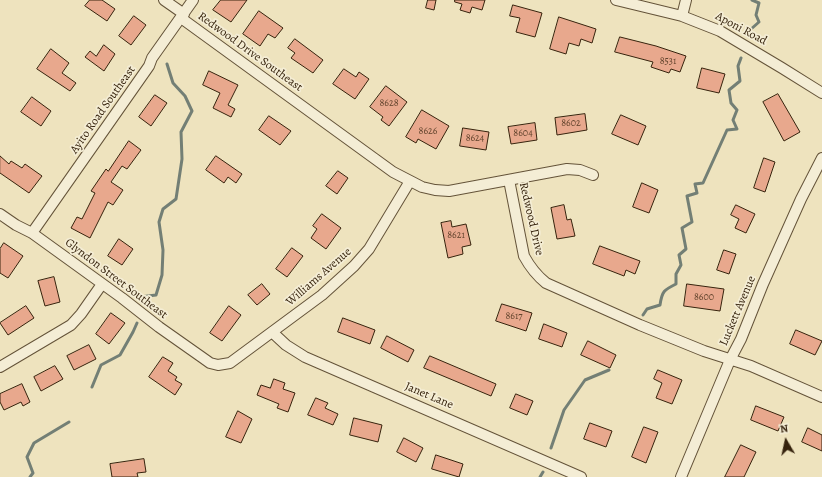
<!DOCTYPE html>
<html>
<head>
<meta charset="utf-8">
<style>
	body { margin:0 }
	#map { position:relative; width:822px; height:477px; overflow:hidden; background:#eee3be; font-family:Alegreya,serif }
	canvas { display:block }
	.north { position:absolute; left:766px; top:421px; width:40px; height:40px; -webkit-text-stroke:3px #f4edd5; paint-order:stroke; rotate:351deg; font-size:11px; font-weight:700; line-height:16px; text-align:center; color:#36230d }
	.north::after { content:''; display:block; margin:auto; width:14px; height:18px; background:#36230d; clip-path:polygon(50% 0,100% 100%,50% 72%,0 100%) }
</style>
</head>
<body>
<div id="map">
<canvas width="822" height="477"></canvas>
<div class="north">N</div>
</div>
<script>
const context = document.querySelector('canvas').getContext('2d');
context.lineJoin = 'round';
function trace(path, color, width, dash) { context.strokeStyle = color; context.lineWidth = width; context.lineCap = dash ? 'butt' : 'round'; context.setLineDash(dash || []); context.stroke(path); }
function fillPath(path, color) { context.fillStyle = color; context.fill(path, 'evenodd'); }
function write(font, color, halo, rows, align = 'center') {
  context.font = font + ' Alegreya,serif'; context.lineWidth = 3.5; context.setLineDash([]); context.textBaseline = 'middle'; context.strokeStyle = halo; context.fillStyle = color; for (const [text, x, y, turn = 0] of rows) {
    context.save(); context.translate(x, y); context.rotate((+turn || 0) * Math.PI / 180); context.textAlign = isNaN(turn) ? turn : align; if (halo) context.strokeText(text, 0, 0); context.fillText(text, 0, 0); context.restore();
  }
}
const stream = new Path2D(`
	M749,34L750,30L759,22L756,15L759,3L752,0
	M140,297L156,295L162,275L163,250L159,222L163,209L176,199L182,159L181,132L192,111L185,96L173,83L167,64
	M643,315L647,309L660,305C662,291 664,290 676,284V274L681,265L679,255L686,249L682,228L692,222L687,196L697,193L695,184L703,183L727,130L737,129L733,120L737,110L731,103L729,90L740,81L738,66L741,58
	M92,387L101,365L120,355L133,332L137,323
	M551,448L564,410L585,380L609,370
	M30,477L33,473L27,457L34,443L69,422
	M540,477L543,472`);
const building = new Path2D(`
	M90,0H102L115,9L107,21L85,6Z
	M221,0H247L231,22L213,10Z
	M428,0H436L434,10L426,8Z
	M455,0H485L482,10L472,7L470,13L460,10L462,4L455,2Z
	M513,5L542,13L535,37L516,32L520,18L510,16Z
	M259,11L283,28L275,38L268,34L260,46L243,34Z
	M134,16L146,25L131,45L119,36Z
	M559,17L596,29L592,43L581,39L579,46L569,43L566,54L550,49Z
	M620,37L656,46L686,56L680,72L671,69L669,73L651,67L653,62L615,52Z
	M295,39L323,60L313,73L291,58L295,53L288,48Z
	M104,45L115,54L104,71L85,57L90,51L96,56Z
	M51,49L69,63L62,73L76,83L70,91L37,69Z
	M702,68L725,74L719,93L697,88Z
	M344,69L356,77L359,72L369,79L355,99L333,84Z
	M209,71L238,85L228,105L235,109L231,117L213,108L220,93L203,85Z
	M386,86L407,102L389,126L381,120L383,117L370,107Z
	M778,94L800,132L784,141L763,102Z
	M155,95L167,103L151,126L139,117Z
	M32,97L51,111L41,126L21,112Z
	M422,110L449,126L436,149L418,139L416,143L406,137Z
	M585,114L587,130L557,135L555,118Z
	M621,115L646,126L638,145L612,134Z
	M269,116L291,131L280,145L259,130Z
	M535,123L537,140L511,144L508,127Z
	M463,128L489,132L486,150L460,146Z
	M129,141L141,150L127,169L122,166L111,182L123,190L113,205L108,202L90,238L71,228L77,217L82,219L95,193L91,191L106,169L108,171Z
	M0,156L9,164L11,161L22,168L25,164L42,176L29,193L0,173Z
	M216,156L242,174L236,183L228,177L224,183L206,170Z
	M764,158L775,162L765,192L754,188Z
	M338,171L348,178L337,194L326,186Z
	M642,183L658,190L649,213L633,207Z
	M564,205L567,220L571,219L575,236L557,239L551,208Z
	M736,205L755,214L746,233L735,228L739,219L731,215Z
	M322,214L341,228L326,249L311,238L317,229L313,226Z
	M451,221L452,227L466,224L471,245L462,247L463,254L448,258L441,223Z
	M119,239L133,249L122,265L108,256Z
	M4,243L23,256L8,278L0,273V249Z
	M600,246L640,261L635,274L626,270L624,276L593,264Z
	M292,248L303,256L287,277L276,269Z
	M724,250L736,254L729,274L717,270Z
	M54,277L60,302L45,306L38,281Z
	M262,284L270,294L257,305L248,295Z
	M687,284L724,289L720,311L684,306Z
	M502,304L532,313L526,331L496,321Z
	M26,306L34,318L8,335L0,323Z
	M229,306L241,315L222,341L210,333Z
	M111,313L125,323L109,344L96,334Z
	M343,318L375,330L370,344L338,332Z
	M544,324L567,333L562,347L539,339Z
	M796,330L822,341L815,355L790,344Z
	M387,336L414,350L408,362L381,348Z
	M588,341L616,355L610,368L581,355Z
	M89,345L96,359L74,370L67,356Z
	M430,356L496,384L491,396L424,368Z
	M163,357L173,363L168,371L177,377L175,380L182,384L175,395L149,377Z
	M55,366L63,379L41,391L34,377Z
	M658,370L682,380L672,404L656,398L662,383L654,379Z
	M274,379L285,383L283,389L295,393L288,412L277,408L279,404L257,395L261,385L270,388Z
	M22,384L30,402L23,406L21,402L4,410L0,402V394Z
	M516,394L533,401L527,415L510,408Z
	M316,398L328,403L325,408L338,414L333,425L308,415Z
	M756,406L784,417L778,431L751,420Z
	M238,411L252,419L241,443L226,437Z
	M354,418L382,425L378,442L350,435Z
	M590,423L612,431L606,447L584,439Z
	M644,427L658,432L646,463L632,457Z
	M808,428L822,435V451L802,442Z
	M404,438L423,448L416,462L397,452Z
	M741,445L756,452L744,477H725Z
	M436,455L463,464L459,477L432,469Z
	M144,459L146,472L137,473L138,477H112L110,464Z`);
const minor = new Path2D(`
	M164,0L184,14
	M616,0L682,16L720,31L782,68L822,93
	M682,16L686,0
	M181,18L393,172L422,187L435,190L449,191L567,169L580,170L593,175
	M509,180L524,256C530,267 536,275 546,283L640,325L704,351L751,366L822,397
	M0,214L16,225L32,233L122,298L159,327L203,358L210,363L218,365L230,363L322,295L354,266L369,249L410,181
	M32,233L149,66L152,58L193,0
	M272,332L286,345L305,357L581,477
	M0,367L71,325L81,314L102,284
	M681,477L730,360L741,339L763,284L801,199L822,158`);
const numberNames = [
	["8531",668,62],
	["8628",389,104],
	["8602",571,124],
	["8626",428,132],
	["8604",523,134],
	["8624",475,139],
	["8621",456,236],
	["8600",704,298],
	["8617",514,317]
];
const streetNames = [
	["Aponi Road",741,29,28],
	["Redwood Drive Southeast",250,52,36],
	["Ayito Road Southeast",103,110,-55],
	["Redwood Drive",531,219,77],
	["Williams Avenue",319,277,-41],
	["Glyndon Street Southeast",116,279,37],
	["Luckett Avenue",738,311,-67],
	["Janet Lane",429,396,23]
];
trace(stream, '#737f75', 3);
fillPath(building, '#e8a88d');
trace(building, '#36230d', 1);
trace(minor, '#645339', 12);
trace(minor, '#f4edd5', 10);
write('10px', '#62442d', null, numberNames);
write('12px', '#36230d', '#f4edd5', streetNames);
</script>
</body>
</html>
